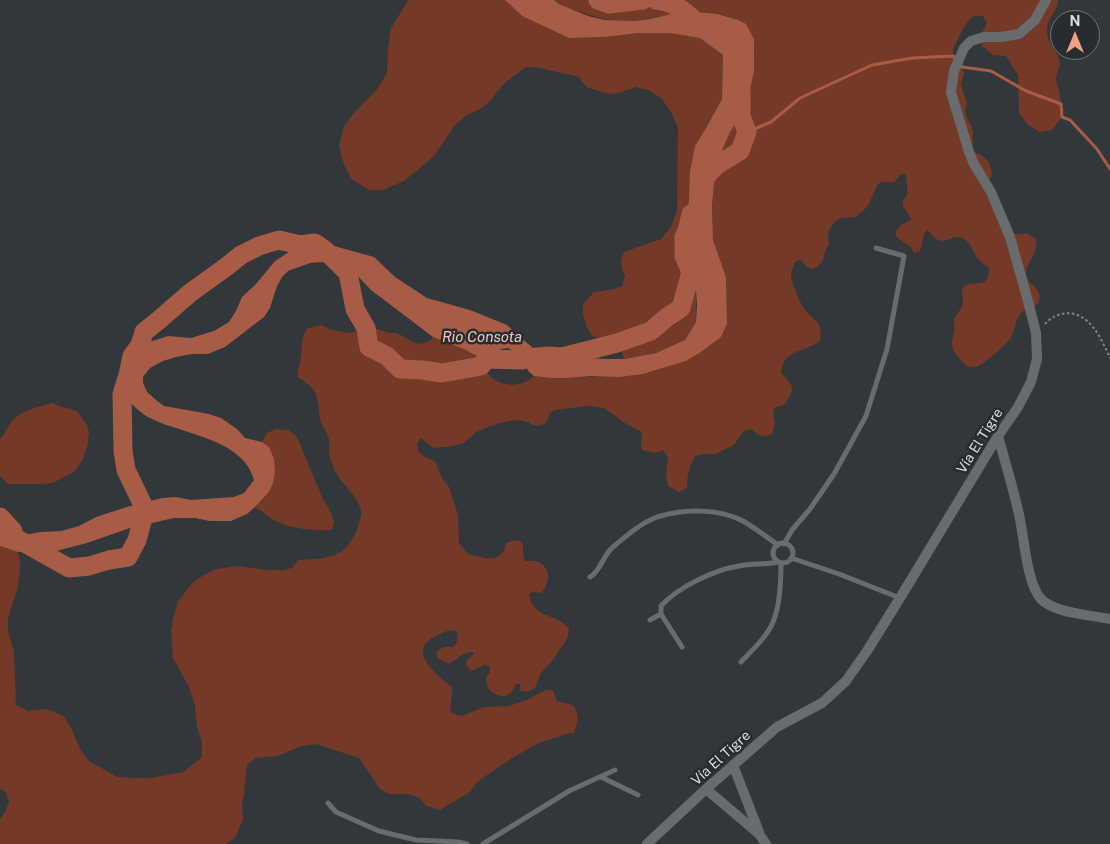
<!DOCTYPE html>
<html>
<head>
<meta charset="utf-8">
<style>
	body { margin:0 }
	#map { position:relative; width:1110px; height:844px; overflow:hidden; background:#31373b; font-family:"Public Sans",sans-serif }
	canvas { display:block }
	.north { position:absolute; left:1050px; top:10px; width:50px; height:50px; box-sizing:border-box; background:#272c30; border:1px solid #6f7477; border-radius:50%; rotate:0deg; font-size:14px; font-weight:700; line-height:20px; text-align:center; color:#dbdfe1 }
	.north::after { content:''; display:block; margin:auto; width:18px; height:22px; background:#f39f85; clip-path:polygon(50% 0,100% 100%,50% 72%,0 100%) }
</style>
</head>
<body>
<div id="map">
<canvas width="1110" height="844"></canvas>
<div class="north">N</div>
</div>
<script>
const context = document.querySelector('canvas').getContext('2d');
context.lineJoin = 'round';
function fillPath(path, color) { context.fillStyle = color; context.fill(path, 'evenodd'); }
function trace(path, color, width, dash) { context.strokeStyle = color; context.lineWidth = width; context.lineCap = dash ? 'butt' : 'round'; context.setLineDash(dash || []); context.stroke(path); }
function write(font, color, halo, rows, align = 'center') {
  context.font = font + ' "Public Sans",sans-serif'; context.lineWidth = 5; context.setLineDash([]); context.textBaseline = 'middle'; context.strokeStyle = halo; context.fillStyle = color; for (const [text, x, y, turn = 0] of rows) {
    context.save(); context.translate(x, y); context.rotate((+turn || 0) * Math.PI / 180); context.textAlign = isNaN(turn) ? turn : align; if (halo) context.strokeText(text, 0, 0); context.fillText(text, 0, 0); context.restore();
  }
}
const green = new Path2D(`
	M408,0H505L522,16L569,38L604,37L639,33H670L700,38L723,55L722,99L706,128L695,146L690,171L689,199L684,237V255L696,290V322L685,340L656,353L624,359L622,352L617,343L592,336C585,325 582,317 583,304L594,292L614,289L622,286L625,276C621,266 619,262 624,252L661,239L671,227L677,211L678,128L671,112L662,99L648,90L636,87L619,93L609,94L586,87L579,77L536,67H526L506,82L497,92L491,100L482,108L467,115L455,125L434,156L419,169L404,181L383,190H369L351,179L343,162L339,146L344,126L354,113L378,88L387,73L388,48L391,28L405,6Z
	M554,0H1058C1058,12 1046,19 1047,32C1047,44 1060,53 1060,64C1059,69 1056,74 1056,79C1056,83 1058,86 1059,90C1061,99 1061,108 1062,117L1052,130L1040,132L1028,125L1019,113L1018,75L1006,56L993,55L982,46V33L987,23L983,16H974L969,20L964,27L953,49V56L962,67L964,74L961,84L963,92L967,103C962,120 973,120 973,135C973,140 972,145 972,151L981,155L989,162L992,173L986,193L1003,231L1019,234L1027,233L1036,239C1036,242 1036,244 1036,247C1035,257 1025,264 1026,275C1028,286 1043,287 1039,301C1037,308 1026,308 1021,313C1015,320 1015,330 1011,338C1006,345 984,364 976,367C969,369 963,364 960,359C956,354 951,349 952,342C952,339 954,335 954,331C955,328 954,323 954,320C956,314 962,309 963,303C964,298 960,294 963,288C971,277 989,293 989,268C985,265 981,262 977,258C973,252 971,242 964,239C951,232 947,247 935,238C932,236 930,232 927,230C922,235 923,244 920,251L914,253C913,251 912,248 910,246C905,242 888,237 900,226C903,223 908,222 911,220C910,214 902,208 903,202C903,199 906,197 907,195C908,189 906,181 906,174H903L899,175L898,178L894,182H882L878,184L868,206L856,217L840,218L833,224L828,232L829,245C821,255 827,264 812,269L806,266L801,260L796,261C794,265 791,270 791,275C791,282 801,306 806,311C817,324 823,321 820,341C805,353 783,348 781,373C795,387 795,390 784,405L776,407L773,410L775,424L772,434C760,438 760,436 751,429C737,433 741,439 732,446C727,449 721,450 717,454H705L695,456C689,467 687,476 687,488L679,492L668,486L666,474L668,458L663,450L655,453L642,450L641,442L642,432L625,423L604,408L588,406L555,410L550,413L546,423C533,429 535,424 524,421C517,419 507,421 501,423C493,425 482,429 475,433C471,436 468,440 463,443C453,447 443,447 433,448L421,438L417,444L418,451L425,457L435,461L442,478L449,487L458,515L459,543L468,554C485,558 502,565 506,543L514,540L521,541C525,548 522,555 525,561C529,561 535,560 538,562C552,568 550,584 541,593L533,592L529,594C533,616 548,613 563,623C565,624 567,627 569,628L568,636L565,642L552,661L541,673L535,688C530,691 526,693 520,690V684H516L511,693L504,697C490,692 488,692 486,677L490,673V666L484,665L471,671L466,665L467,660L474,654L473,652C462,652 458,659 449,664L437,658V651L444,647H453C458,642 458,638 457,631C448,629 442,633 434,637C406,652 438,675 452,687C453,696 449,704 451,712L457,715L462,716L484,707L509,706L529,699L545,690H553L557,701L573,705C580,716 578,721 574,733L566,734L539,743L512,758L477,782L470,792L440,810L426,806L420,798L408,794H389L380,789L359,758L316,744L302,746L278,756L256,758L247,765L244,794L242,806L243,819L235,838L226,844H0V819L5,812L9,802L6,792L0,789V546L18,552L20,562V571L17,591L8,617V632L14,651L16,705L28,711L46,709L64,716L72,730L80,749L89,761L117,777L133,778H150L183,772L202,757V742L197,727L195,706L189,687L173,658L171,631L173,618L178,602L188,588L197,579L216,569L238,566L267,570H283L292,568L298,560C326,558 345,560 357,529C359,522 363,515 360,507C354,491 338,482 333,466C331,461 329,456 329,451C328,447 330,443 329,440C328,434 323,428 321,422C318,411 320,400 313,389C309,384 303,381 298,377C297,366 300,366 301,356C303,346 300,337 308,328L322,325L332,330L349,333L371,327L390,333H397L415,343L422,344L431,340L433,337C443,341 470,350 476,356C480,359 481,366 484,369C493,382 509,389 525,382C528,381 531,378 534,376L551,378H568L643,374L686,361L701,352L721,337L727,324L726,277L713,240L712,205L714,185L717,165L723,148L730,132L741,116L755,54L662,16C631,24 604,22 575,10C567,7 560,5 554,0Z
	M52,403L62,407L77,411L87,425L89,432L87,448L82,461L74,472L53,483L42,484H8L0,476V439C5,434 8,426 13,420C19,412 42,405 52,403Z
	M276,429L289,430L297,437L323,499L329,509L334,521L332,530C314,530 295,530 278,522C270,519 263,511 255,507L269,492V447L262,442L267,433Z`);
const water = new Path2D(`
	M505,0H554L559,4L588,16L605,20L634,21L650,19L685,11L717,14L738,20L746,24L754,39V71L748,99L741,116L730,132L723,148L717,165L714,185L712,205L713,240L726,277L727,324L721,337L701,352L686,361L643,374L619,377L591,376L568,378H551L534,376L529,372L522,360L513,351L508,348L501,349L493,356L486,359H482L466,350L433,337L371,290L354,272L339,265L322,262L310,263L288,271L282,277L277,286L270,308L264,317L225,347L208,354H192L176,357L163,361L150,368L143,377V383L147,392L156,400L164,406L209,414L221,418L237,429L245,438L262,442L269,447L274,459L275,471L273,483L269,492L255,507L247,514L231,521H210L195,518H174L130,528L87,543L56,551L18,552L0,546V513L4,522L13,531L24,535L41,532L61,531L79,526L96,517L127,507L162,498L176,497L191,500L234,497L244,493L254,480C245,446 202,437 173,427C165,425 156,421 148,417C139,412 130,402 122,394L123,375L132,356L140,345L168,336L191,338L214,331L229,322L236,311L242,297L256,284L275,261L300,245L315,243L327,244L374,257L395,277L427,298L470,310L507,325L520,337L533,348L548,356L605,359H624L656,353L685,340L696,322L697,306L696,290L684,256V237L689,199L690,171L695,146L706,128L722,99L723,55L700,38L670,33H639L605,37L569,38L522,16Z`);
const stream = new Path2D(`
	M747,132L771,122L800,98L872,65L912,58L953,56L962,67L991,71L1026,91L1061,104L1062,117L1070,120L1097,149L1110,169`);
const river = new Path2D(`
	M598,0L609,4L643,0
	M656,0C674,1 691,15 702,29
	M701,183L704,178L717,165L740,151L747,132L741,116V90
	M0,517L13,531L12,536L69,568L89,566L109,560L128,557L137,540L142,522V503L126,470L123,451L122,394L128,375L132,356L140,345L144,332L159,320L190,293L226,267L241,255L259,246L279,240L300,245L315,243L325,250L348,273L355,309L366,328L369,347L387,356L400,369L422,370L442,373L481,366L486,359L522,360L528,358L548,356L562,357L617,343L651,331L666,318L681,308L691,272L684,256V237L687,231L691,214`);
const path = new Path2D(`
	M1045,324C1049,319 1055,316 1061,314C1088,308 1101,338 1110,358`);
const service = new Path2D(`
	M773 553a10 10 0 1 1 20 0a10 10 0 1 1-20 0Z
	M784,544L792,530L810,509L834,474L866,416L887,349L904,256L876,248
	M791,558L839,574L900,598
	M590,577C600,572 603,555 613,547C626,536 641,523 657,517C683,509 718,508 743,521C755,528 767,537 778,545
	M661,614L682,647
	M650,620L661,614V606C678,587 714,570 739,566C752,563 765,565 778,562
	M741,662C752,650 767,637 773,622C780,606 781,580 781,563
	M601,777L638,795
	M328,803L336,812L379,831L416,840L458,842L467,844
	M483,844L569,791L615,770`);
const minor = new Path2D(`
	M998,436C1005,461 1012,485 1018,510C1024,532 1026,583 1041,599C1054,613 1091,615 1110,619
	M733,765L759,832
	M706,789L759,834L766,844
	M647,844L706,789L777,727L822,703L846,681L867,651L900,598L998,436L1018,407L1031,382L1037,359L1036,333L1028,301L1010,237L991,192L974,164L969,152L951,92L954,71L964,48L971,41L984,37H1001L1019,34L1035,20L1046,0`);
const streetNames = [
	["Vía El Tigre",980,441,-58],
	["Vía El Tigre",721,758,-42]
];
const waterNames = [
	["Rio Consota",482,337]
];
fillPath(green, '#743927');
fillPath(water, '#a85c45');
trace(stream, '#a85c45', 3);
trace(river, '#a85c45', 19);
trace(path, '#808588', 2, [2.5, 2.5]);
trace(service, '#696c6e', 5);
trace(minor, '#696c6e', 10);
write('14px', '#dbdfe1', '#272c30', streetNames);
write('italic 15px', '#f2c6b8', '#272c30', waterNames);
</script>
</body>
</html>
